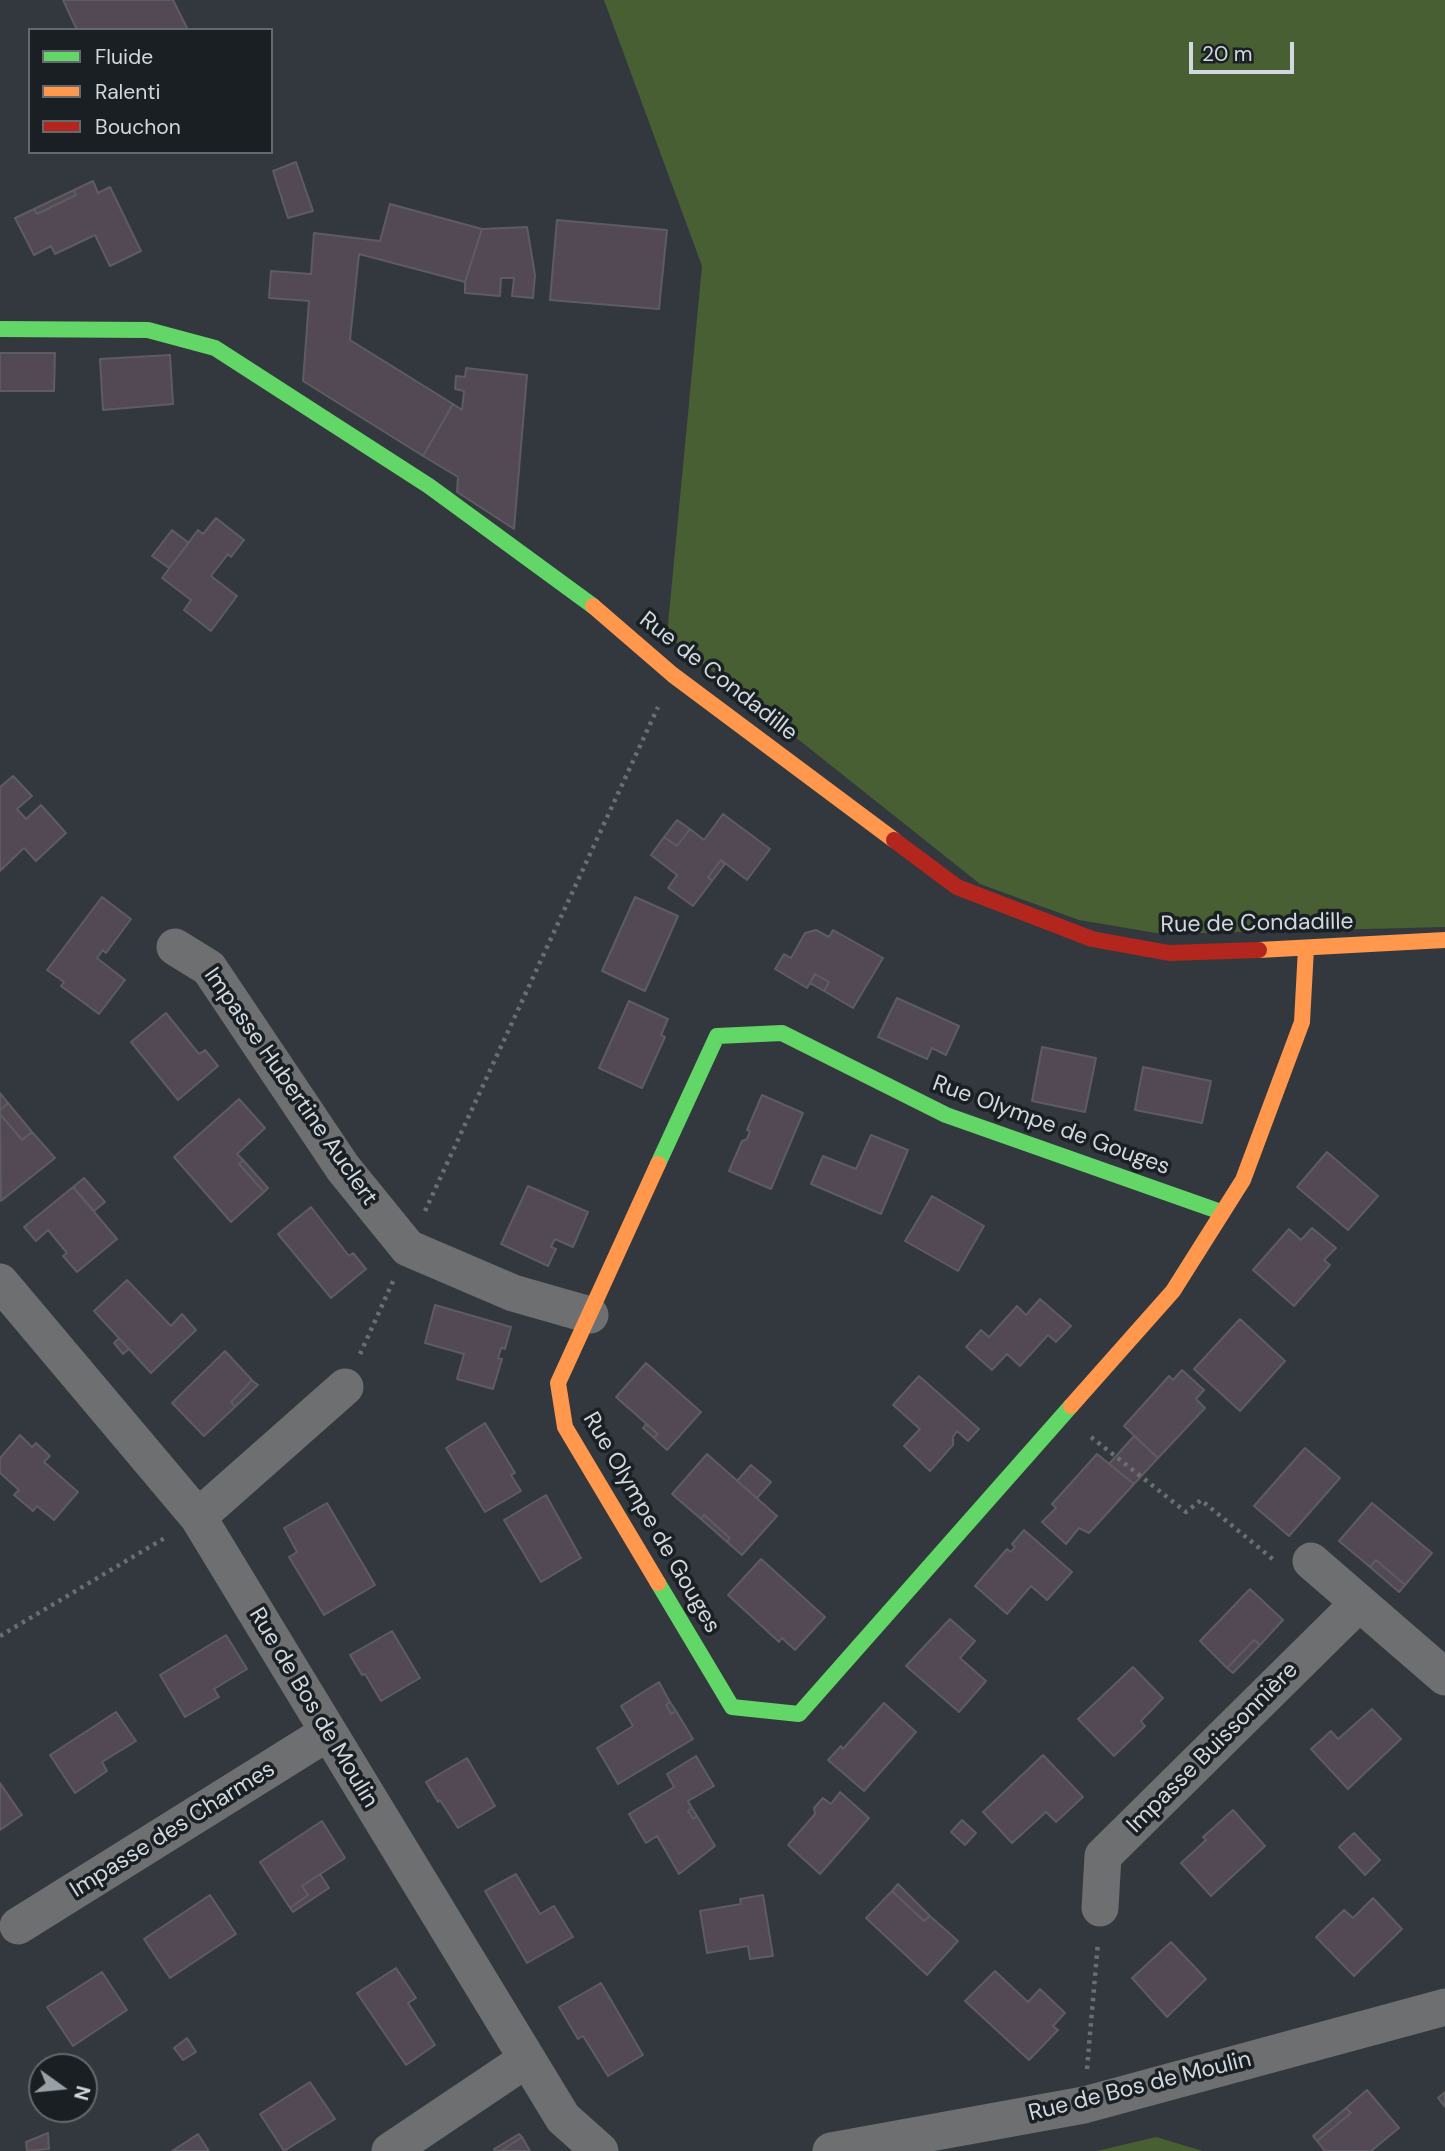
<!DOCTYPE html>
<html>
<head>
<meta charset="utf-8">
<style>
	body { margin:0 }
	#map { position:relative; width:1445px; height:2151px; overflow:hidden; background:#32383d; font-family:"DM Sans",sans-serif }
	canvas { display:block }
	.legend { position:absolute; left:28px; top:28px; width:245px; height:126px; box-sizing:border-box; background:#1a1f23; border:2px solid #63696e; margin:0; padding:9px 12px; list-style:none; font-size:21px; color:#d1d8de }
	.legend li { display:flex; align-items:center; gap:14px; height:35px }
	.legend b { width:35px; border:2px solid #63696e }
	.north { position:absolute; left:28px; top:2053px; width:70px; height:70px; box-sizing:border-box; background:#1a1f23; border:2px solid #63696e; border-radius:50%; rotate:105deg; font-size:19px; font-weight:700; line-height:28px; text-align:center; color:#d1d8de }
	.north::after { content:''; display:block; margin:auto; width:24px; height:32px; background:#99a0a6; clip-path:polygon(50% 0,100% 100%,50% 72%,0 100%) }
	.scale { position:absolute; left:1189px; top:42px; width:105px; height:32px; box-sizing:border-box; border:4px solid #d1d8de; border-top:0; padding-left:9px; font-size:21px; line-height:24px; white-space:nowrap; color:#d1d8de; -webkit-text-stroke:5px #1a1f23; paint-order:stroke }
</style>
</head>
<body>
<div id="map">
<canvas width="1445" height="2151"></canvas>
<ul class="legend">
<li><b style="height:9px;background:#63d668"></b>Fluide</li>
<li><b style="height:9px;background:#ff974d"></b>Ralenti</li>
<li><b style="height:9px;background:#b3261e"></b>Bouchon</li>
</ul>
<div class="north">N</div>
<div class="scale">20 m</div>
</div>
<script>
const context = document.querySelector('canvas').getContext('2d');
context.lineJoin = 'round';
function fillPath(path, color) { context.fillStyle = color; context.fill(path, 'evenodd'); }
function trace(path, color, width, dash) { context.strokeStyle = color; context.lineWidth = width; context.lineCap = dash ? 'butt' : 'round'; context.setLineDash(dash || []); context.stroke(path); }
function write(font, color, halo, rows, align = 'center') {
  context.font = font + ' "DM Sans",sans-serif'; context.lineWidth = 7; context.setLineDash([]); context.textBaseline = 'middle'; context.strokeStyle = halo; context.fillStyle = color; for (const [text, x, y, turn = 0] of rows) {
    context.save(); context.translate(x, y); context.rotate((+turn || 0) * Math.PI / 180); context.textAlign = isNaN(turn) ? turn : align; if (halo) context.strokeText(text, 0, 0); context.fillText(text, 0, 0); context.restore();
  }
}
const green = new Path2D(`
	M604,0H1445V927L1162,934L1079,920L980,884L667,635L702,266Z
	M1156,2137L1203,2151H1097Z`);
const building = new Path2D(`
	M63,0H173L188,30H77Z
	M296,162L313,211L288,218L273,171Z
	M93,181L98,193L110,187L141,251L110,266L95,235L55,254L51,246L34,255L15,218L34,209L37,214L76,195L74,190Z
	M74,190L76,195L37,214L34,209Z
	M390,204L482,229L465,282L359,254L350,340L453,404L423,456L303,381L309,301L269,298L271,271L311,274L314,233L380,241Z
	M557,220L667,230L659,309L550,300Z
	M527,227L535,275L533,298L512,296L514,278H501L500,296L465,293V282L482,229Z
	M0,353H55L54,391H0Z
	M170,355L173,404L103,410L100,359Z
	M466,368L527,375L514,529L457,492L458,477L423,456L453,404L462,410L464,391L455,389L456,376L465,377Z
	M216,518L244,540L231,557L228,554L211,576L237,596L211,631L184,610L191,600L162,578L198,530L203,534Z
	M172,530L189,543L169,568L152,556Z
	M13,776L32,796L17,809L26,819L41,805L66,833L36,861L24,848L0,871V787Z
	M723,814L770,849L747,880L721,860L708,877L712,881L693,906L668,888L677,875L651,855L664,837L677,846L690,829L704,840Z
	M677,820L690,829L677,846L664,837Z
	M721,860L725,864L712,881L708,877Z
	M102,897L131,919L106,953L103,950L97,958L125,980L99,1014L61,986L64,982L47,970Z
	M635,897L678,916L645,991L602,971Z
	M816,930L829,937L833,930L883,958L853,1008L824,991L829,982L815,974L807,988L775,969L784,954L791,958L805,933Z
	M815,974L829,982L824,991L810,983Z
	M897,998L959,1026L946,1055L932,1048L927,1059L878,1037Z
	M629,1001L668,1019L661,1035L665,1037L642,1088L599,1068Z
	M166,1013L199,1054L205,1050L218,1066L178,1100L131,1042Z
	M1042,1047L1096,1058L1085,1112L1032,1101Z
	M1143,1067L1211,1081L1202,1123L1135,1110Z
	M0,1093L8,1103L0,1110Z
	M762,1095L803,1113L771,1189L729,1171L742,1141L747,1139L750,1131L747,1130Z
	M239,1099L265,1128L237,1154L243,1160L239,1164L264,1192L231,1222L174,1157Z
	M8,1103L32,1132L22,1140L0,1114V1110Z
	M0,1114L22,1140L32,1132L55,1158L1,1201Z
	M871,1135L908,1150L881,1214L811,1184L823,1156L856,1169Z
	M1327,1152L1378,1196L1348,1230L1297,1187Z
	M243,1160L268,1188L264,1192L239,1164Z
	M84,1178L105,1202L94,1211L73,1187Z
	M528,1186L588,1212L573,1247L555,1239L551,1247L556,1249L548,1266L501,1244Z
	M73,1187L117,1239L77,1272L63,1256L67,1253L48,1230L36,1241L24,1227Z
	M932,1196L984,1226L958,1271L905,1241Z
	M311,1207L349,1256L353,1253L366,1269L331,1298L278,1234Z
	M1312,1228L1336,1248L1324,1260L1330,1265L1294,1306L1253,1270L1289,1229L1301,1240Z
	M127,1280L171,1326L182,1314L196,1330L151,1373L94,1311Z
	M1040,1299L1071,1326L1056,1342L1048,1335L1020,1366L1007,1354L992,1370L966,1347L981,1330L989,1337L1017,1306L1026,1315Z
	M435,1305L511,1327L505,1349L501,1348L498,1358L502,1359L493,1389L457,1379L464,1354L425,1343Z
	M1240,1319L1285,1361L1240,1411L1194,1369Z
	M119,1338L129,1349L123,1354L114,1343Z
	M225,1351L252,1380L231,1402L235,1407L204,1436L172,1403Z
	M646,1363L701,1412L667,1450L654,1438L658,1434L616,1397Z
	M1182,1370L1204,1390L1196,1399L1205,1408L1158,1458L1124,1426L1169,1376L1173,1380Z
	M919,1376L979,1429L968,1441L957,1431L953,1437V1445L930,1471L904,1446L920,1429L893,1405Z
	M252,1380L258,1385L235,1407L231,1402Z
	M485,1423L515,1473L511,1475L521,1491L485,1512L446,1448Z
	M646,1424L658,1434L654,1438L643,1428Z
	M20,1435L32,1447L36,1443L50,1456L44,1462L78,1492L54,1520L37,1506L33,1511L14,1495L19,1490L0,1473V1458Z
	M1134,1436L1158,1458L1134,1484L1109,1464Z
	M1305,1448L1340,1478L1289,1536L1254,1506Z
	M707,1454L777,1516L742,1555L727,1542L730,1538L704,1515L701,1519L672,1494Z
	M1097,1454L1134,1484L1089,1533L1079,1528L1066,1544L1042,1522L1056,1508L1052,1504Z
	M751,1465L771,1482L757,1498L737,1481Z
	M546,1495L581,1558L541,1582L504,1520Z
	M327,1503L375,1585L324,1615L289,1557L297,1552L284,1528Z
	M1372,1503L1432,1553L1405,1585L1376,1560L1370,1567L1339,1541Z
	M704,1515L730,1538L727,1542L701,1519Z
	M1024,1530L1072,1572L1047,1600L1031,1586L1007,1614L975,1586L1007,1549L1011,1552L1015,1547L1012,1544Z
	M761,1559L825,1617L795,1650L782,1638L779,1642L728,1595Z
	M1376,1560L1405,1585L1399,1592L1370,1567Z
	M1250,1589L1283,1620L1260,1645L1254,1640L1227,1668L1200,1641Z
	M950,1619L975,1641L960,1658L986,1681L959,1712L906,1666Z
	M392,1631L420,1678L381,1701L365,1674L362,1675L350,1655Z
	M226,1635L247,1669L214,1689L219,1697L185,1717L160,1675Z
	M1254,1640L1260,1645L1233,1673L1227,1668Z
	M1133,1667L1163,1698L1141,1721L1145,1726L1114,1756L1078,1719Z
	M659,1682L670,1702L666,1705L671,1714L676,1711L693,1739L618,1784L597,1748L633,1726L621,1706Z
	M670,1702L676,1711L671,1714L666,1705Z
	M884,1703L916,1732L864,1791L828,1760L841,1746L843,1749Z
	M1372,1709L1401,1739L1348,1789L1311,1749L1331,1731L1338,1739Z
	M116,1712L136,1741L102,1762L107,1771L75,1793L50,1755Z
	M1043,1755L1083,1797L1056,1822L1046,1812L1012,1843L983,1812Z
	M696,1756L714,1786L688,1801L692,1808L688,1811L693,1819L697,1816L715,1846L679,1874L657,1836L646,1843L629,1814L674,1787L667,1774Z
	M467,1758L495,1806L458,1828L440,1800L438,1802L426,1782Z
	M0,1783L22,1815L0,1830Z
	M840,1792L869,1818L820,1874L788,1845L815,1814L814,1808L823,1798L831,1804Z
	M692,1808L697,1816L693,1819L688,1811Z
	M1233,1810L1265,1846L1211,1896L1181,1863L1206,1840L1203,1837Z
	M962,1820L976,1833L965,1845L951,1832Z
	M322,1821L345,1858L302,1886L308,1895L290,1908L260,1862Z
	M1354,1833L1380,1860L1365,1875L1339,1847Z
	M320,1874L329,1888L293,1912L290,1908L308,1895L302,1886Z
	M516,1874L540,1914L554,1906L573,1937L527,1963L485,1891Z
	M898,1884L930,1916L924,1921L892,1891Z
	M892,1891L924,1921L930,1916L958,1941L927,1975L866,1918Z
	M210,1895L236,1934L170,1978L144,1939Z
	M763,1895L773,1956L750,1959L748,1946L707,1953L700,1911L741,1904L740,1899Z
	M1373,1898L1402,1929L1354,1976L1316,1937L1344,1910L1353,1918Z
	M1171,1942L1206,1979L1167,2017L1132,1978Z
	M396,1968L416,1998L408,2003L435,2045L406,2065L357,1993Z
	M995,1971L1028,2002L1040,1989L1065,2013L1053,2026L1058,2030L1029,2060L965,2001Z
	M102,1972L127,2010L73,2046L47,2007Z
	M601,1983L643,2055L608,2076L583,2036L578,2039L559,2007Z
	M187,2038L196,2052L183,2060L174,2048Z
	M310,2082L335,2119L284,2151L260,2114Z
	M1367,2090L1399,2128L1371,2151H1325L1317,2141L1351,2113L1346,2108Z
	M1445,2092V2107L1438,2098Z
	M1346,2108L1351,2113L1317,2141L1313,2136Z
	M48,2133L49,2149L27,2151L26,2142Z
	M198,2134L209,2151H172Z
	M519,2134L522,2137L501,2151H495L494,2149Z
	M522,2137L530,2151H501Z`);
const path = new Path2D(`
	M425,1211L658,707
	M360,1354L394,1279
	M1091,1437L1186,1512L1201,1500L1275,1561
	M0,1636L168,1536
	M1087,2069L1098,1942`);
const street = new Path2D(`
	M175,947L209,968L343,1168L408,1248L513,1293L590,1315
	M0,1282L198,1517L563,2118L600,2151
	M198,1517L345,1387
	M1311,1561L1445,1677
	M1100,1908L1103,1856L1359,1603
	M18,1926L327,1733
	M390,2151L527,2059
	M831,2151L1084,2105L1445,2007`);
const fast = new Path2D(`
	M0,329L148,330L215,348L429,486L593,606
	M658,1164L717,1036L782,1033L946,1115L1221,1212
	M658,1583L732,1707L799,1714L1071,1406`);
const slow = new Path2D(`
	M593,606L673,675L894,840
	M1259,950L1445,940
	M1071,1406L1173,1291L1243,1180L1302,1022L1306,948
	M658,1583L565,1427L558,1383L658,1164`);
const jam = new Path2D(`
	M894,840L957,887L1092,939L1169,953L1259,950`);
const streetNames = [
	["Rue de Condadille",718,677,38],
	["Rue de Condadille",1257,924,-1],
	["Impasse Hubertine Auclert",290,1087,55],
	["Rue Olympe de Gouges",1051,1126,20],
	["Rue Olympe de Gouges",651,1523,60],
	["Rue de Bos de Moulin",313,1708,59],
	["Impasse Buissonnière",1213,1748,-45],
	["Impasse des Charmes",173,1830,-32],
	["Rue de Bos de Moulin",1140,2087,-14]
];
fillPath(green, '#485f33');
fillPath(building, '#534955');
trace(building, '#5d5c61', 2);
trace(path, '#6b6d6f', 4.5, [3.5, 5]);
trace(street, '#6e6f71', 37);
trace(fast, '#63d668', 16);
trace(slow, '#ff974d', 16);
trace(jam, '#b3261e', 16);
write('23px', '#d1d8de', '#1a1f23', streetNames);
</script>
</body>
</html>
